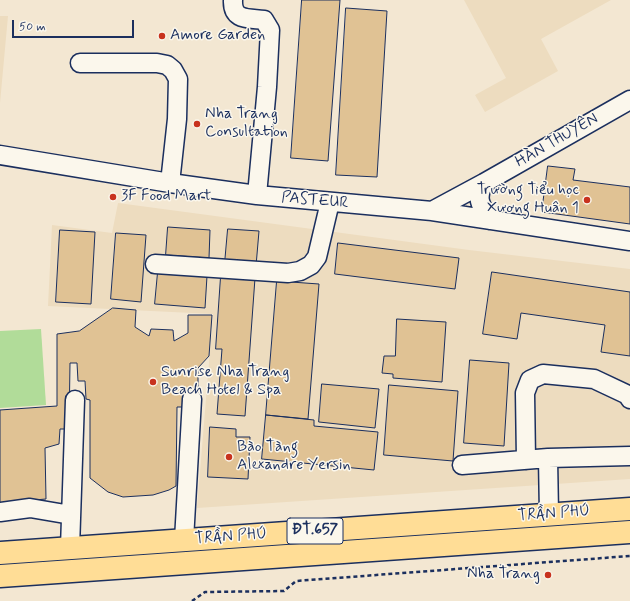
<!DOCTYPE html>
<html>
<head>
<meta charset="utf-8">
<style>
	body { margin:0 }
	#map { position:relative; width:630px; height:601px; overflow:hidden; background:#f3e7d2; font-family:Mynerve,sans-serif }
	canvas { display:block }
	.scale { position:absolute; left:12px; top:20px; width:122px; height:18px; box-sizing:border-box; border:2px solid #1b2f5e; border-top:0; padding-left:5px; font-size:12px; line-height:14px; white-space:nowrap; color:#1b2f5e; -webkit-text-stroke:3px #fbf7ec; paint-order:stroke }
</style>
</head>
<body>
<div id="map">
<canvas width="630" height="601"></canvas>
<div class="scale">50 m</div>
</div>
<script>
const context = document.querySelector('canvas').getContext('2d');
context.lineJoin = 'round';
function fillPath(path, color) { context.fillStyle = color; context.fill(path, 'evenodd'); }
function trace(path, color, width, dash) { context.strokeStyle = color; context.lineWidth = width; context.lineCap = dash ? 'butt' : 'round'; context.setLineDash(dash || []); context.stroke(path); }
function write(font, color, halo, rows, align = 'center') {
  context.font = font + ' Mynerve,sans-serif'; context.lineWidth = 3; context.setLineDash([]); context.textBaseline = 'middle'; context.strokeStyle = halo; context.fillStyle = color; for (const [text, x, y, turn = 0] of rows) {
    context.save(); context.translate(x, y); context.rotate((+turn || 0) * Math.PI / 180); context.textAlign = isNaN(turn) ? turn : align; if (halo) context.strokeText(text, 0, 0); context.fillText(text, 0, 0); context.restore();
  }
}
const built = new Path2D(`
	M464,0H611L541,39L558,71L485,112L475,95L506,78Z
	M0,16H8L0,103Z
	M118,203L469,250L630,269V479L197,508L213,314L48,306L52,225L112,233Z`);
const green = new Path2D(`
	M41,329L46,405L0,408V331Z`);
const building = new Path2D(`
	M302,0H340L328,161L291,158Z
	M346,8L387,11L377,177L336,175Z
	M548,166L575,169L573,180L630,187V224L542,212Z
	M168,227L210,230L209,258L166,255Z
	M228,229L259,231L256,266L225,263Z
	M60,230L95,232L91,304L56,302Z
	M116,233L146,235L141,302L111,299Z
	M338,243L459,258L455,289L335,274Z
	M158,272L207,276L205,308L155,304Z
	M492,272L630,292V356L601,352L605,325L521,313L517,339L483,334Z
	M221,276L255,278L245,416L217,414L222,349H216Z
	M277,281L319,284L308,419L266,415Z
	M113,308L136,310L135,327L149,336L151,329L173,330L174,341L188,333V315H212L209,356L198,368V388H188L190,407H177L176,486L169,490L153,495L123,497L108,492L90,478V400L86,399L85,381H78L77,363H70L69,429H60L59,444L45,448L46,499L0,503V410L57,406V334L79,331Z
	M397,319L446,322L442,382L393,378V374L382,373L384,356H395Z
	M470,360L509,363L504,446L464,443Z
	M322,384L379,389L375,428L319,422Z
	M389,385L458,391L453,461L384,455Z
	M266,415L314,420V426L378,432L374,470L262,459Z
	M210,427L236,429V437H250L248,479L208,477Z`);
const path = new Path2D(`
	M192,601L205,592L284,591L296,581L630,556`);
const minor = new Path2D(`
	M233,0C232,21 248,18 264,20L270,30L267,87L257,195
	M80,63H157L167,65L173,70L178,79L177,119L170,183
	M0,155L170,183L257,195L432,211L630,241
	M484,183C475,199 481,206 490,220
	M432,211L484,183L630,100
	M155,264L288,273L300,271L311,265L317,257L330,202
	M548,458L549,514
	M526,460L525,393L530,380L543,374L594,379L628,395L630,399
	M462,465L548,458L630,456
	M0,512L30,508L71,515
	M184,540L192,399
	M70,548L75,400`);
const major = new Path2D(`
	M0,553L630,509
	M0,576L630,532`);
const markers = [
	[162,36,4,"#c8321e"],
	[197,124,4,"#c8321e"],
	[113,197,4,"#c8321e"],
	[587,200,4,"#c8321e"],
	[153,382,4,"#c8321e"],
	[229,457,4,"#c8321e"],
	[548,575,4,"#c8321e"]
];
const shields = [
	[315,531,56]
];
const shieldNames = [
	["ĐT.657",315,531]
];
const poiNames = [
	["Amore Garden",170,36],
	["Nha Trang",205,115],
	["Consultation",205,133],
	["Trường Tiểu học",579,191,"right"],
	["Xương Huân 1",579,209,"right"],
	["3F Food Mart",121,197],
	["Sunrise Nha Trang",161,373],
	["Beach Hotel & Spa",161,391],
	["Bào Tàng",237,448],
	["Alexandre Yersin",237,466],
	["Nha Trang",540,575,"right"]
];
const streetNames = [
	["HÀN THUYÊN",557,141,-30],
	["PASTEUR",315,201,5],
	["TRẦN PHÚ",554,514,-4],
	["TRẦN PHÚ",231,537,-4]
];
fillPath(built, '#eddcbf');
fillPath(green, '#b1dc99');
fillPath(building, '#e0c294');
trace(building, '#1b2f5e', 1);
trace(minor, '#1b2f5e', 21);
trace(major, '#1b2f5e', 25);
trace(path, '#1b2f5e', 2.5, [4, 3]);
trace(minor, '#fbf7ec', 18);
trace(major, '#ffdd96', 22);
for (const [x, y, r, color] of markers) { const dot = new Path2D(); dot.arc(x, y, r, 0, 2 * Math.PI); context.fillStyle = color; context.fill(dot); trace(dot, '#fbf7ec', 1.5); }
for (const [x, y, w] of shields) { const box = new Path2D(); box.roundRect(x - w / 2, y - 13, w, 26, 3); context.fillStyle = '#fbf7ec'; context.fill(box); trace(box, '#1b2f5e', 1); }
write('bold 15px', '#1b2f5e', null, shieldNames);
write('16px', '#1b2f5e', '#fbf7ec', poiNames, 'left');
write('16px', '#1b2f5e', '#fbf7ec', streetNames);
</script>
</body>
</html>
